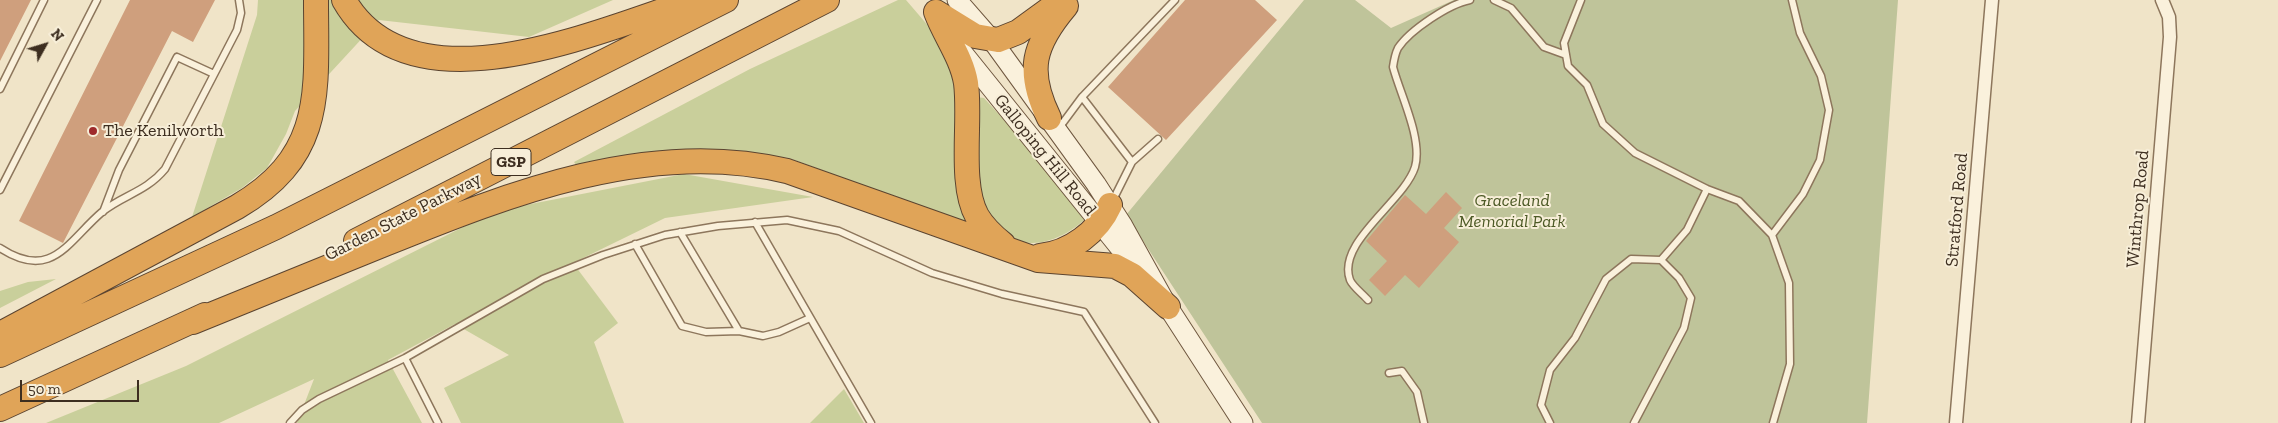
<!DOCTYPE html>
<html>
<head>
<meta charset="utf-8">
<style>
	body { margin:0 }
	#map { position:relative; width:2278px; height:423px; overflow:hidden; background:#f0e4c8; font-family:"Zilla Slab",serif }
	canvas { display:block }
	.north { position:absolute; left:20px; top:20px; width:50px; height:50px; -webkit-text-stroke:4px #f7eed8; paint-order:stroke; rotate:51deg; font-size:14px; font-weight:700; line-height:20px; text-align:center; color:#3d2e20 }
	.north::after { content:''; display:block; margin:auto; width:18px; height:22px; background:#3d2e20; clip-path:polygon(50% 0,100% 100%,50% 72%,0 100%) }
	.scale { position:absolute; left:20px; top:380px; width:119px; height:22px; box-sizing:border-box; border:2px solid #3d2e20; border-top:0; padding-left:6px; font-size:15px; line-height:18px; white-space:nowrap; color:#3d2e20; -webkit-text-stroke:4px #f7eed8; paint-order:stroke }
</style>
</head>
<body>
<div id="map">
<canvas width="2278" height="423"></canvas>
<div class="north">N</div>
<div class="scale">50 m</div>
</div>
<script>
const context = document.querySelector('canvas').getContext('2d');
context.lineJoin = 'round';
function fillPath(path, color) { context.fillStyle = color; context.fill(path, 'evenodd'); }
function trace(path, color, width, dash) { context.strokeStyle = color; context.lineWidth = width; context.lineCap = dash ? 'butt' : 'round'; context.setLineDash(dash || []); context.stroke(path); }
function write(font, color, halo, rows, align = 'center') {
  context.font = font + ' "Zilla Slab",serif'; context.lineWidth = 4; context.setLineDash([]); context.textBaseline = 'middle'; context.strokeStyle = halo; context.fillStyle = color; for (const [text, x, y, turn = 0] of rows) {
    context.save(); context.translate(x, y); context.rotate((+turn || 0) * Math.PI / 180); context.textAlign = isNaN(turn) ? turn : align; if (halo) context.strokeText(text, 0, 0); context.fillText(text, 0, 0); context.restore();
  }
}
const green = new Path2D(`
	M258,0H613L529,37L379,20L295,111L286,134L267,168L242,188L192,217L257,15Z
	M898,0H906L943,43L957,76L968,217L963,222L789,158L722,150L646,155L578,168L574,162L750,69Z
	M977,97L984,98C1019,136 1055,177 1084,220C1067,236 1039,249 1016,240C1006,237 987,214 979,206Z
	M684,174L813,197L665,218L573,263L618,323L594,342L624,423H461L444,388L509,355L455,324L388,360L422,423H297L314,379L219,423H46L186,366L495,211Z
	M56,279L0,308V291L28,282Z
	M844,389L864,423H810Z`);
const cemetery = new Path2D(`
	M1304,0H1355L1391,28L1454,0H1898L1867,423H1262L1126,215Z`);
const building = new Path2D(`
	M0,0H31L0,61Z
	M130,0H215L193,42L172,31L63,243L19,221Z
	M1185,0H1255L1277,20L1166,140L1108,87Z
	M1446,192L1462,208L1444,228L1459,242L1419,288L1405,275L1385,296L1369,280L1387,261L1366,241L1405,195L1426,214Z`);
const service = new Path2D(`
	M1494,0L1511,8L1544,47L1566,55
	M1581,0L1564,43L1568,66L1587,85L1603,124L1635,153L1707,189L1739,201L1772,235L1789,283L1790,364L1773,423
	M0,89L44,0
	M1059,128L1082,97
	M1132,162L1082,97L1175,0
	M0,190L97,0
	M1112,202L1132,162L1158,139
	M103,212L119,170L177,57L214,74
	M755,222L871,423
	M680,232L739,331L763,336L779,332L810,318
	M1772,235L1803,194L1820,160L1829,110L1821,76L1800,33L1792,0
	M635,244L682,326L706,332L739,331
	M0,248C52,282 68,241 102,212C123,195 146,192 165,169L237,30L241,13L239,0
	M1368,300C1363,294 1353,287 1350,280C1336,242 1404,202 1415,167C1423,139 1400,94 1393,67C1394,60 1395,54 1398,48C1410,30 1449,4 1470,0
	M405,358L438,423
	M1389,373L1402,371L1417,392L1424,423
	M290,423L302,410L319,399L405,358L543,279L603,255L665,235L718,226L787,220L839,231L932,273L1002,294L1084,312L1155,423
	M1550,423L1541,405L1550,370L1575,338L1606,279L1631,259L1661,260L1687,230L1707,189
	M1634,423L1684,328L1691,298L1679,278L1661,260`);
const minor = new Path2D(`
	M1956,423L1992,0
	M2138,423L2170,37L2169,17L2162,0`);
const secondary = new Path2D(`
	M957,0L991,39L1096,184L1123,226L1168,307L1243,423
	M959,48L1136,268`);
const motorway = new Path2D(`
	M344,0C410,116 600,30 694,0
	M936,12C945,36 962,58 966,83C971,121 959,184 977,216C984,228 993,236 1003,244
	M936,12L975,36L998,40L1018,32L1062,0
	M1049,118C1026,71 1033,45 1066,6
	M356,241L827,0
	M1040,256C1070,253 1098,232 1110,205
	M193,322C257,296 321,270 385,244C511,193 650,138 787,171L1038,260L1115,266L1132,275L1168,307
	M0,334L237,207C326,155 316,91 316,0
	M0,355L276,227L726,0
	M0,409L205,315`);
const markers = [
	[93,131,5,"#9e2a2b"]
];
const shields = [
	[511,162,40]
];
const shieldNames = [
	["GSP",511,162]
];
const poiNames = [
	["The Kenilworth",103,131]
];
const streetNames = [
	["Galloping Hill Road",1045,155,51],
	["Winthrop Road",2138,209,-85],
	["Stratford Road",1957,210,-85],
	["Garden State Parkway",403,217,-27]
];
const parkNames = [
	["Graceland",1512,201],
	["Memorial Park",1512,222]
];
fillPath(green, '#c9cf9b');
fillPath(cemetery, '#bfc49a');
fillPath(building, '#cf9f7d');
trace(service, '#8d765c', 9);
trace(minor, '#8d765c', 15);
trace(secondary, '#6f573f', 21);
trace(motorway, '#5b4430', 26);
trace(service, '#faf1dc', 6);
trace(minor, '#faf1dc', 12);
trace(secondary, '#faf1dc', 19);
trace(motorway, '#e0a458', 24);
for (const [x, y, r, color] of markers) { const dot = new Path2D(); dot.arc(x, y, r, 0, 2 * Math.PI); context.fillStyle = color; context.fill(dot); trace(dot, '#f7eed8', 2); }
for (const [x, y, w] of shields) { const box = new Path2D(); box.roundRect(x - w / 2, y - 13.5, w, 27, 4); context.fillStyle = '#f7eed8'; context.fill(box); trace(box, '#3d2e20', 1); }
write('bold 16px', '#3d2e20', null, shieldNames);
write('18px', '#3d2e20', '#f7eed8', poiNames, 'left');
write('18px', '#3d2e20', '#f7eed8', streetNames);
write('italic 18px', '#4d5a26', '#f7eed8', parkNames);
</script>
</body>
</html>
